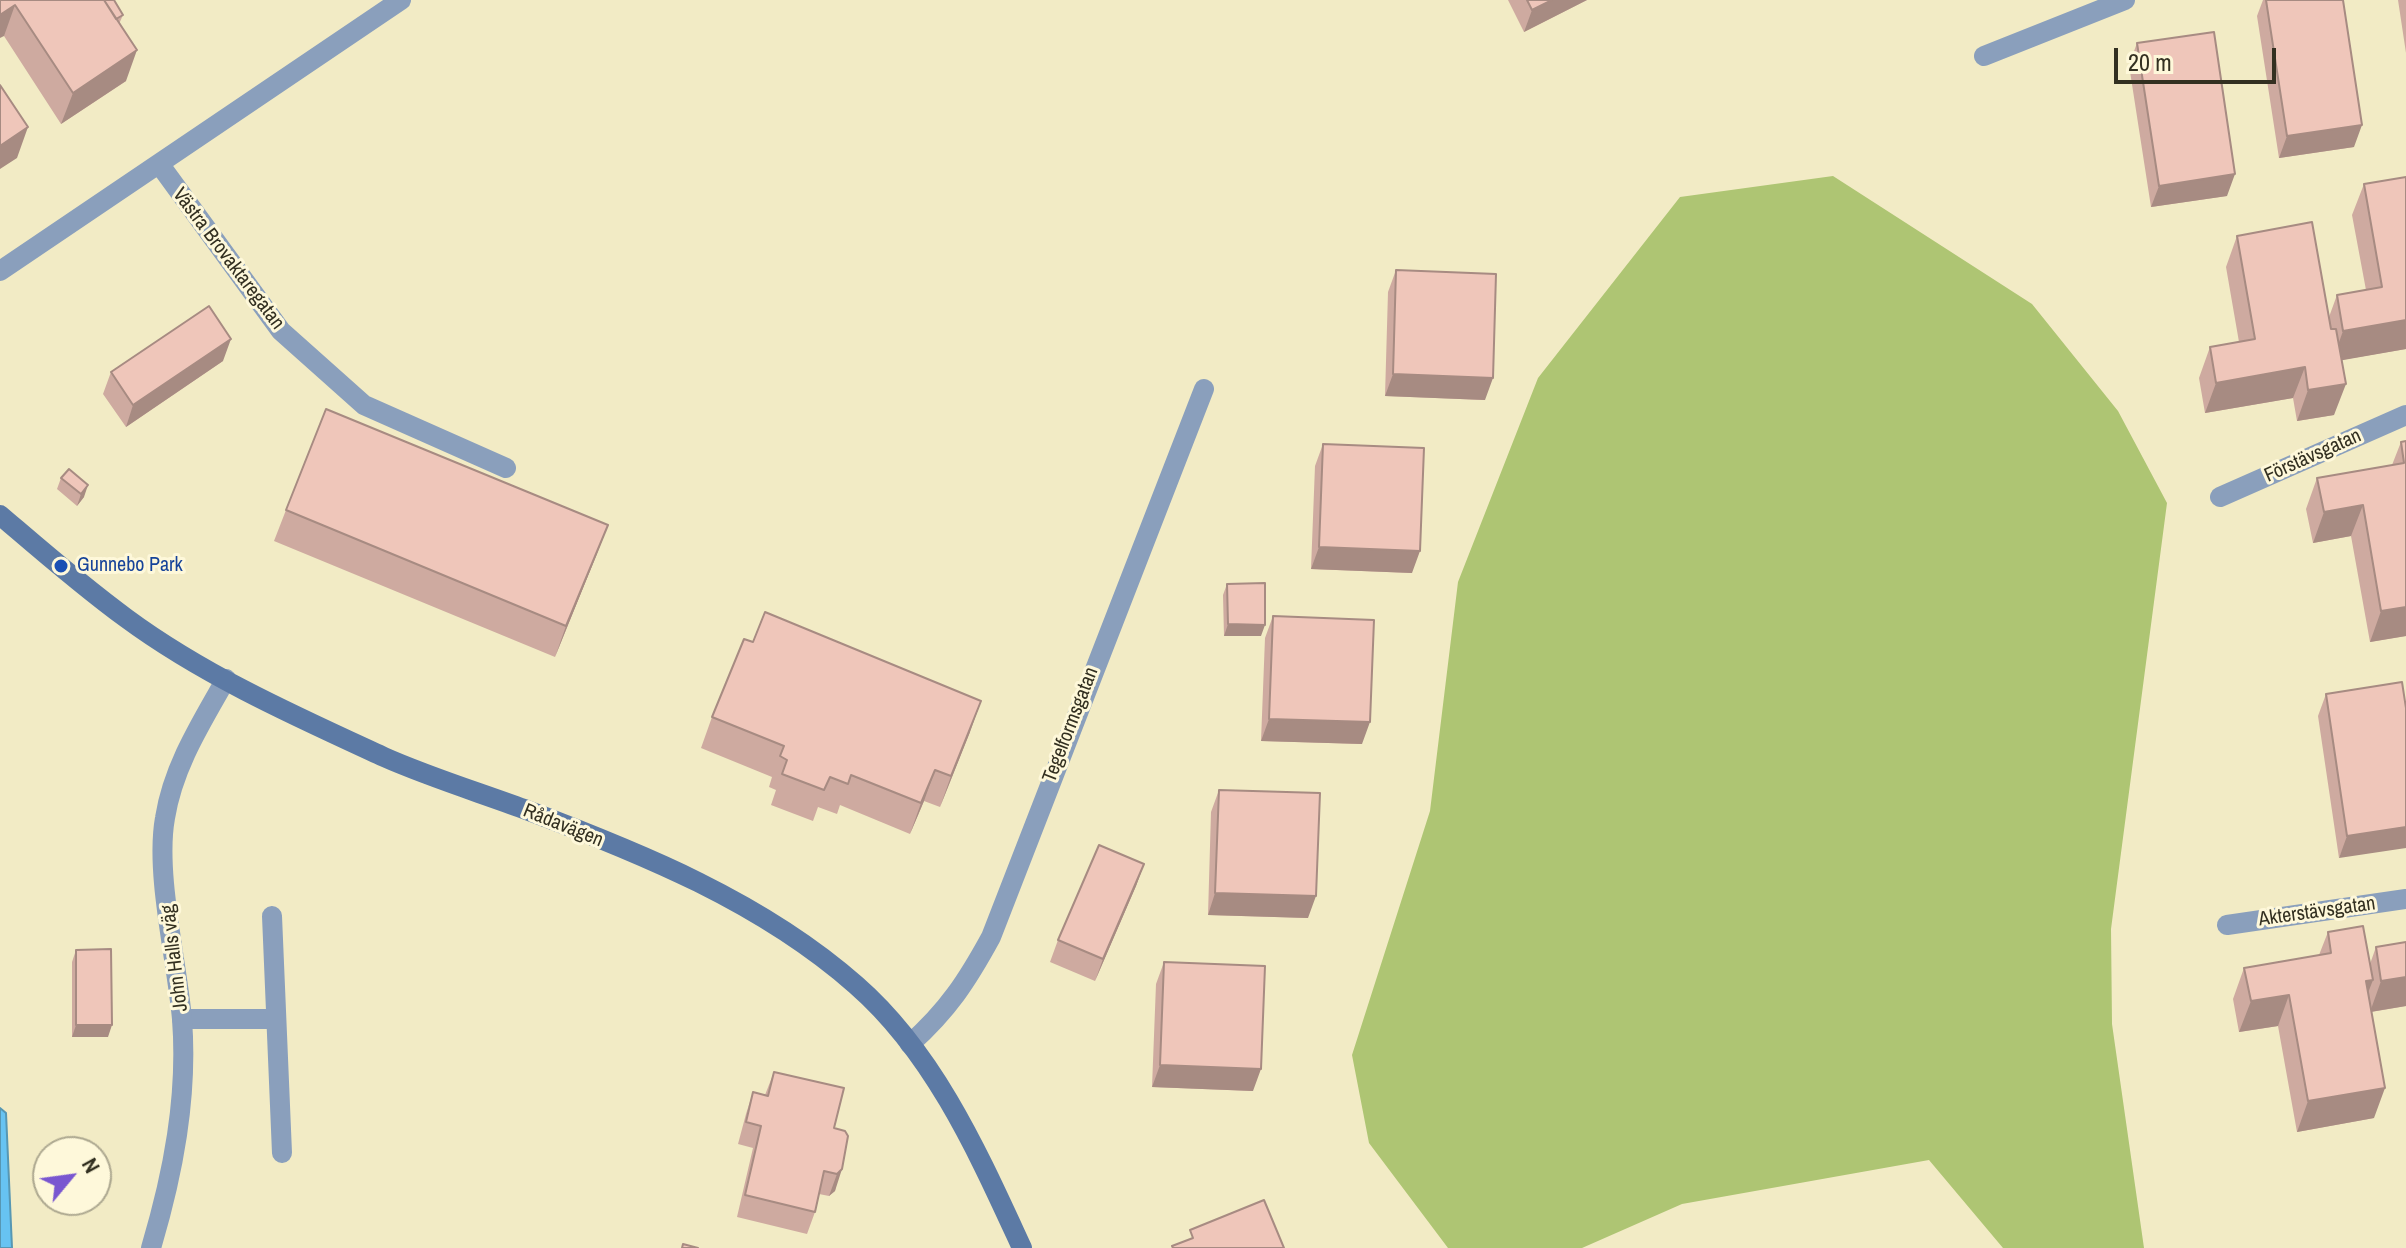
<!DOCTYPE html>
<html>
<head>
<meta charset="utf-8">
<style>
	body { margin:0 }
	#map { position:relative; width:2406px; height:1248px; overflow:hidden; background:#f2ebc5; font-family:"Archivo Narrow",sans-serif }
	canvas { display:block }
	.north { position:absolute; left:32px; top:1136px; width:80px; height:80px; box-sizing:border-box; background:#fef8da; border:2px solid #ada890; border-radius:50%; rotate:61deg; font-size:22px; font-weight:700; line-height:32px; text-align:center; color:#333021 }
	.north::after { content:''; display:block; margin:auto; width:28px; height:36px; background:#7956d0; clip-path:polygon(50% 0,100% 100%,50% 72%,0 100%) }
	.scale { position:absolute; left:2114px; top:48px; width:162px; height:36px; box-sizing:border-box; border:4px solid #333021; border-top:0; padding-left:10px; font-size:24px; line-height:28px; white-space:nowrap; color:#333021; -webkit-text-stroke:6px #fef8da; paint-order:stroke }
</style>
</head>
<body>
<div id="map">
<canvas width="2406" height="1248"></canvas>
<div class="north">N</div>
<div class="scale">20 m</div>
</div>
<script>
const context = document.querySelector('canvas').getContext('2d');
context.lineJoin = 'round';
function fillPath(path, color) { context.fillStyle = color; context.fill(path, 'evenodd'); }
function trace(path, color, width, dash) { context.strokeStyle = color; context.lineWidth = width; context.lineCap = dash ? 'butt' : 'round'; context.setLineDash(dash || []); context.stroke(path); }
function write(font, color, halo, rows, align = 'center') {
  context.font = font + ' "Archivo Narrow",sans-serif'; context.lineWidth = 6; context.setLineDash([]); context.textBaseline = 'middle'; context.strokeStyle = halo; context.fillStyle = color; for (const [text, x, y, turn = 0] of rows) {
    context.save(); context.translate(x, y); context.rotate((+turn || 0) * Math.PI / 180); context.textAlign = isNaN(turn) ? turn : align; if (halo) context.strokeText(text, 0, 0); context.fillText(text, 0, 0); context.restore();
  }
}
const forest = new Path2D(`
	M1833,176L2032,304L2118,411L2167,503L2111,929L2112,1024L2144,1248H2003L1929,1160L1682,1204L1582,1248H1448L1369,1143L1352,1055L1430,811L1458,582L1538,378L1680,197Z`);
const water = new Path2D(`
	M0,1108L6,1113L12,1248H0Z`);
const lane = new Path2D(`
	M272,916L282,1153
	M182,1019H276`);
const street = new Path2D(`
	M1984,56L2125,0
	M160,165L281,331L364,405L506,468
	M0,271L401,0
	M2220,497L2406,415
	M2227,925L2406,899
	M910,1044C948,1010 967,981 991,937L1204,389
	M151,1248C173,1174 188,1097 182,1019C177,961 155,873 165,818C173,767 201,723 226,679`);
const secondary = new Path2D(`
	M0,515C41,550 82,586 126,618C203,675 297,717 384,757C429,777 478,792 524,809C641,853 762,902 856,985C935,1054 979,1155 1022,1248`);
const wall = new Path2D(`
	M0,0L123,15L119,24L126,81L61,124L4,36Z
	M1508,0H1587L1524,32Z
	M2263,0H2343L2354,147L2279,158L2257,16Z
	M2398,0H2406V53Z
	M2137,43L2227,196L2151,207L2129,65Z
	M2364,184L2406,349L2341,360L2334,415L2297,421L2293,398L2205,413L2199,378L2210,347L2239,342L2226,267L2237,236L2329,317L2337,295L2366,290L2352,215Z
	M1396,270L1485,400L1385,396L1388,292Z
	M223,361L126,427L103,394L111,372Z
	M2406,441V636L2370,642L2351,536L2313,543L2306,509L2317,478L2392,465L2401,442Z
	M1323,444L1412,573L1311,569L1315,466Z
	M61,478L84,497L77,506L57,489Z
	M286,510L608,525L596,556L555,657L274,541Z
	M1227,584L1261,636H1224L1223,595Z
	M1273,616L1362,744L1261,741L1265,638Z
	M2326,694L2406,708L2339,858L2318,716Z
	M712,717L970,732L940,807L924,801L910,834L840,805L837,814L818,807L813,821L771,805L776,790L769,787L772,777L701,748Z
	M1219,790L1308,918L1208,915L1211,812Z
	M1144,864L1136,886L1095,981L1050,962L1058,940Z
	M2328,932L2370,964L2376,947L2406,942V1006L2371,1012L2374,1118L2297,1132L2278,1026L2239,1032L2233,999L2244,968L2319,955Z
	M76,950L108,1037H72V962Z
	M1164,962L1253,1091L1152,1087L1156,984Z
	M774,1072L834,1128L845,1131L835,1191L829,1196L819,1194L815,1212L807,1234L737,1217L753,1148L738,1144L746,1114L753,1092L765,1095Z`);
const shadedWall = new Path2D(`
	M1552,0H1587L1524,32L1532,10Z
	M15,5L4,36L0,38V15Z
	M137,50L126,81L61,124L73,93Z
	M2362,125L2354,147L2279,158L2287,136Z
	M28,127L17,158L0,169V146Z
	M2235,174L2227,196L2151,207L2159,186Z
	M2406,320V349L2332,362L2343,331Z
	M231,339L223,361L126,427L133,405Z
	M2305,367L2293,398L2205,413L2216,383Z
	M1393,374L1493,378L1485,400L1385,396Z
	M2346,384L2334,415L2297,421L2308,390Z
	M88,485L84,497L77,506L81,494Z
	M2363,505L2351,536L2313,543L2324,512Z
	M608,525L596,556L555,657L566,626Z
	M1319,547L1420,551L1412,573L1311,569Z
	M2406,607V636L2370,642L2381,611Z
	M1228,624L1265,625L1261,636H1224Z
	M981,701L970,732L940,807L951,776Z
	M1269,719L1370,722L1362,744L1261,741Z
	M935,770L924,801L910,834L921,803Z
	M2406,827V848L2339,858L2347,836Z
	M1144,864L1136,886L1095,981L1103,959Z
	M1215,893L1316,896L1308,918L1208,915Z
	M2406,977V1006L2370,1012L2381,981Z
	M2373,980L2361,1011L2366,981Z
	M2289,995L2278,1026L2239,1032L2251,1001Z
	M76,1025H112L108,1037H72Z
	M1160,1065L1261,1069L1253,1091L1152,1087Z
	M2385,1088L2374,1118L2297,1132L2308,1101Z
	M842,1169L835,1191L829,1196L837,1174Z`);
const building = new Path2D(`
	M0,0H104L137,50L73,93L15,5L0,15Z
	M104,0H114L123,15L116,19Z
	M1527,0H1552L1532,10Z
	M2266,0H2343L2362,125L2287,136Z
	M2214,32L2235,174L2159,186L2137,43Z
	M0,85L28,127L0,146Z
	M2406,177V320L2343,331L2337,295L2382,287L2364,184Z
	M2312,222L2331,329H2336L2346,384L2308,390L2305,367L2216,383L2210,347L2255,339L2237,236Z
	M1396,270L1496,274L1493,378L1393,374Z
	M209,306L231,339L133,405L111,372Z
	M326,409L608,525L566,626L286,510Z
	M2406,441V607L2381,611L2363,505L2324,512L2317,478L2404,463L2401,442Z
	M1323,444L1424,448L1420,551L1319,547Z
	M69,469L88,485L81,494L61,478Z
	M1265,583V625L1228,624L1227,584Z
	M765,612L981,701L951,776L935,770L921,803L851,775L848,784L830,777L824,790L782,774L787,760L780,756L784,746L712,717L744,639L753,642Z
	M1273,616L1374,620L1370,722L1269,719Z
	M2402,682L2406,708V827L2347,836L2326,694Z
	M1219,790L1320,793L1316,896L1215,893Z
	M1099,845L1144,864L1103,959L1058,940Z
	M2363,926L2373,980L2366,981L2385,1088L2308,1101L2289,995L2251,1001L2244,968L2331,953L2328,932Z
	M2406,942V977L2381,981L2376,947Z
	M111,949L112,1025H76V950Z
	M1164,962L1265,966L1261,1069L1160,1065Z
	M774,1072L844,1088L834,1128L845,1131L848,1136L842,1169L837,1174L824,1171L815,1212L745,1195L761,1126L746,1122L753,1092L768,1096Z
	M1264,1200L1284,1248H1173L1172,1246L1193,1238L1190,1230Z
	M683,1244L698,1248H682Z`);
const markers = [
	[61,566,8,"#1a4fb4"]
];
const streetNames = [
	["Västra Brovaktaregatan",228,259,53],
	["Förstävsgatan",2313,456,-24],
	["Tegelformsgatan",1071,725,-69],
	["Rådavägen",563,826,22],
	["Akterstävsgatan",2317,912,-8],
	["John Halls väg",175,958,-97]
];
const transitNames = [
	["Gunnebo Park",77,566]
];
fillPath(forest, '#aec573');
fillPath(water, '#67c3f2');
trace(water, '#5797b3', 2);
trace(lane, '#8a9fbc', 20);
trace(street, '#8a9fbc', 20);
trace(secondary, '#5c7aa5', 20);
fillPath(wall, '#ceaaa0');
fillPath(shadedWall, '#a78b82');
fillPath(building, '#efc6ba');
trace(building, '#a78b82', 2);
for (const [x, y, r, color] of markers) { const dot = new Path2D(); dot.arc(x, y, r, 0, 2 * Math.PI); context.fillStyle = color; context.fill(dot); trace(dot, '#fef8da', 3); }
write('20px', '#333021', '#fef8da', streetNames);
write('20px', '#164399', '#fef8da', transitNames, 'left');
</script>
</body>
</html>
